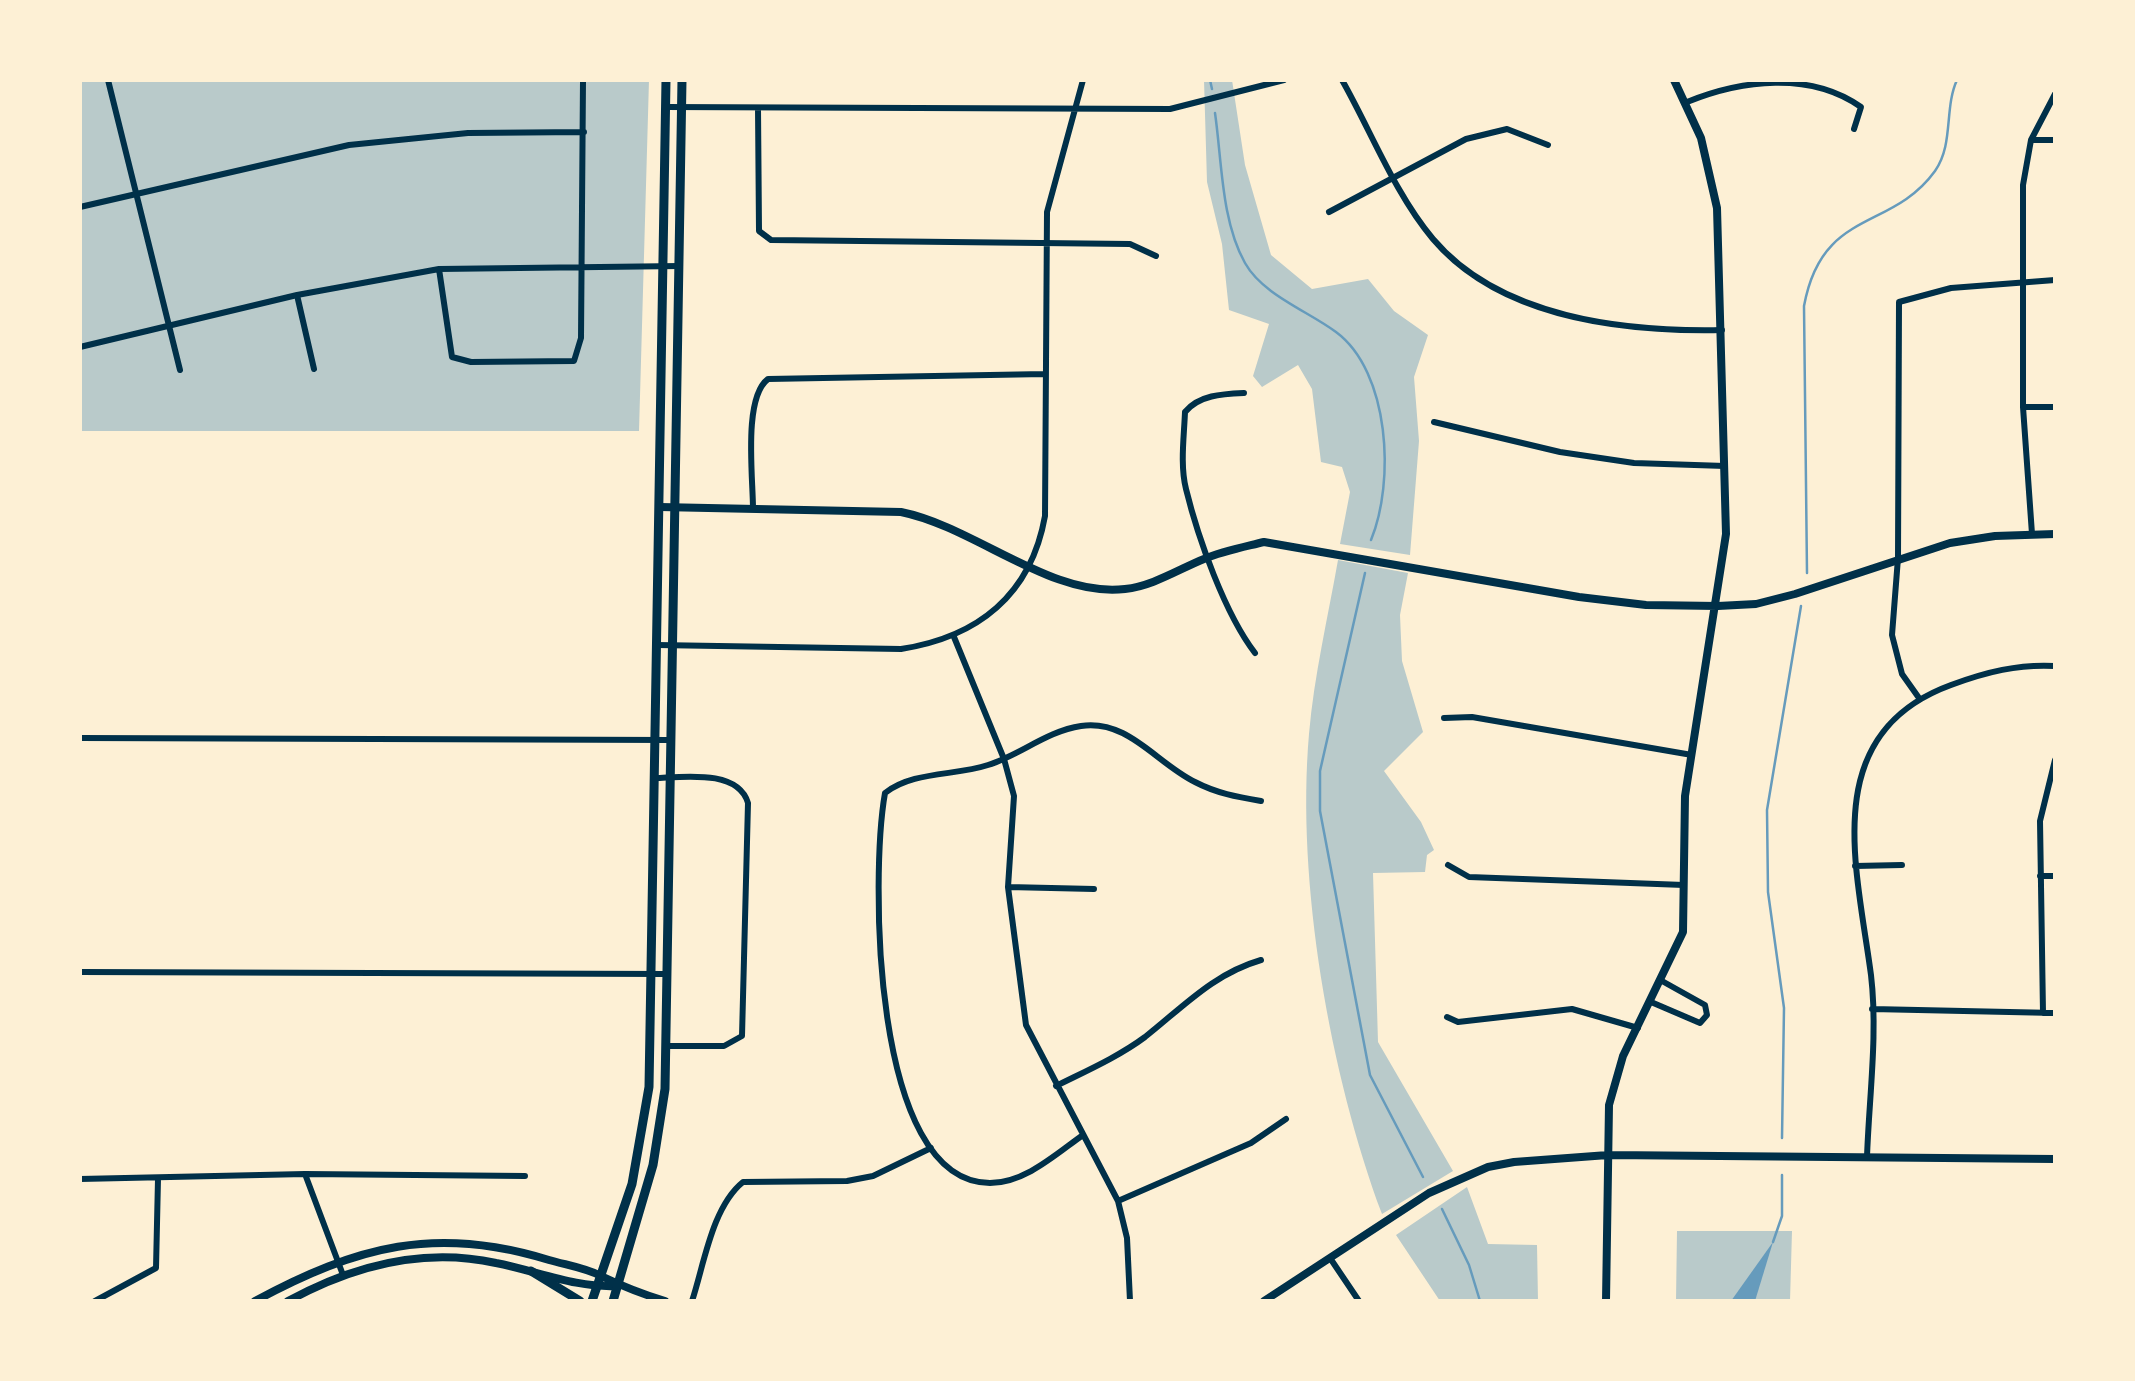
<!DOCTYPE html>
<html>
<head>
<meta charset="utf-8">
<style>
	body { margin:0 }
	#map { position:relative; width:2135px; height:1381px; overflow:hidden; background:#fdf0d5; font-family:Jost,sans-serif }
	canvas { display:block }
	.frame { position:absolute; inset:0; border:82px solid #fdf0d5; pointer-events:none }
</style>
</head>
<body>
<div id="map">
<canvas width="2135" height="1381"></canvas>
<div class="frame"></div>
</div>
<script>
const context = document.querySelector('canvas').getContext('2d');
context.lineJoin = 'round';
function fillPath(path, color) { context.fillStyle = color; context.fill(path, 'evenodd'); }
function trace(path, color, width, dash) { context.strokeStyle = color; context.lineWidth = width; context.lineCap = dash ? 'butt' : 'round'; context.setLineDash(dash || []); context.stroke(path); }
const green = new Path2D(`
	M80,80H649L639,431H80Z
	M1204,80H1232L1245,165L1271,255L1312,289L1368,279L1394,311L1428,335L1414,377L1419,441L1410,555L1340,544L1350,492L1342,467L1321,462L1312,389L1298,365L1262,387L1253,376L1269,324L1229,310L1222,244L1207,182Z
	M1338,560L1408,573L1400,615L1402,661L1423,732L1384,771L1421,822L1434,850L1427,855L1425,872L1373,873L1378,1042L1453,1171L1382,1214C1330,1074 1296,883 1309,734C1314,676 1328,617 1338,560Z
	M1467,1187L1488,1244L1537,1245L1538,1301H1440L1396,1235Z
	M1677,1231H1792L1790,1301H1676Z`);
const water = new Path2D(`
	M1773,1242L1755,1301H1731Z`);
const stream = new Path2D(`
	M1210,80L1212,89
	M1215,113C1222,161 1221,220 1245,263C1263,295 1308,311 1336,332C1390,372 1395,482 1371,540
	M1365,573L1320,771V811L1370,1075L1423,1177
	M1807,573L1804,306C1822,208 1891,232 1935,171C1954,144 1944,108 1957,80
	M1782,1138L1784,1008L1768,892L1767,810L1801,606
	M1442,1209L1469,1265L1480,1301
	M1773,1242L1782,1216V1175`);
const minor = new Path2D(`
	M108,80L180,370
	M1342,80C1371,131 1395,194 1433,239C1500,318 1624,332 1722,330
	M1687,102C1741,80 1810,71 1861,107L1854,129
	M665,107L1170,109L1284,80
	M758,108L759,231L771,240L1130,244L1156,256
	M2031,140H2055
	M80,207L349,145L468,133L584,132
	M1329,212L1466,139L1507,129L1548,145
	M439,269L452,357L471,362L574,361L581,338L583,80
	M297,295L314,369
	M80,347L297,295L439,269L680,266
	M1244,393C1222,394 1199,395 1185,412C1184,437 1180,465 1186,489C1198,538 1225,614 1255,653
	M2023,407H2055
	M1434,422L1560,452L1634,463L1725,466
	M753,509C753,477 743,398 768,379L1045,374
	M2032,534L2023,407V185L2031,140L2055,94
	M954,637L1004,759L1014,796L1008,887L1026,1025L1118,1201L1127,1238L1130,1301
	M657,645L901,649C978,637 1031,595 1045,516L1047,212L1083,80
	M1919,698L1902,674L1892,635L1898,558L1899,302L1951,288L2055,280
	M1444,718L1472,717L1692,755
	M80,738L670,740
	M655,778C684,777 738,769 748,803L742,1036L724,1046H667
	M1448,865L1469,877L1684,885
	M1855,866L1902,865
	M2040,876H2055
	M1008,887L1094,889
	M80,972L666,974
	M1651,1002L1700,1023L1707,1015L1705,1005L1662,981
	M1872,1009L2055,1013
	M2043,1013L2040,821L2055,760
	M1447,1017L1458,1022L1572,1009L1638,1028
	M1056,1086C1086,1071 1118,1057 1145,1037C1183,1007 1213,974 1261,960
	M1083,1135C1056,1154 1025,1183 990,1183C870,1183 871,872 885,793C913,771 955,776 988,765C1020,755 1047,731 1081,726C1128,719 1156,763 1195,782C1216,793 1237,797 1261,801
	M1867,1157C1869,1098 1878,1034 1871,975C1857,868 1817,734 1951,685C1986,672 2018,664 2055,666
	M305,1174L343,1275
	M80,1179L305,1174L525,1176
	M1118,1201L1251,1143L1286,1119
	M1330,1258L1359,1301
	M95,1301L156,1268L158,1179
	M692,1301C704,1265 712,1207 743,1182L847,1181L873,1176L931,1148`);
const tertiary = new Path2D(`
	M660,507L901,512C975,527 1051,598 1125,589C1153,586 1179,569 1204,559C1223,551 1244,547 1264,542L1579,597L1646,605L1718,606L1756,604L1795,594L1950,543L1995,536L2055,534
	M255,1301C357,1246 436,1225 549,1260C566,1265 586,1268 601,1276C622,1286 642,1294 665,1301
	M288,1301C352,1266 424,1247 496,1263C537,1271 576,1288 617,1286
	M1264,1301L1429,1193L1488,1167L1514,1162L1608,1155L2055,1159
	M1606,1301L1609,1105L1623,1056L1683,932L1685,796L1726,534L1717,208L1701,138L1674,80`);
const secondary = new Path2D(`
	M531,1271L580,1301
	M592,1301L632,1184L649,1087L666,80
	M613,1301L653,1165L665,1089L682,80`);
fillPath(green, '#b9caca');
fillPath(water, '#669bbc');
trace(stream, '#669bbc', 2.5);
trace(minor, '#003049', 6);
trace(tertiary, '#003049', 8);
trace(secondary, '#003049', 9);
</script>
</body>
</html>
